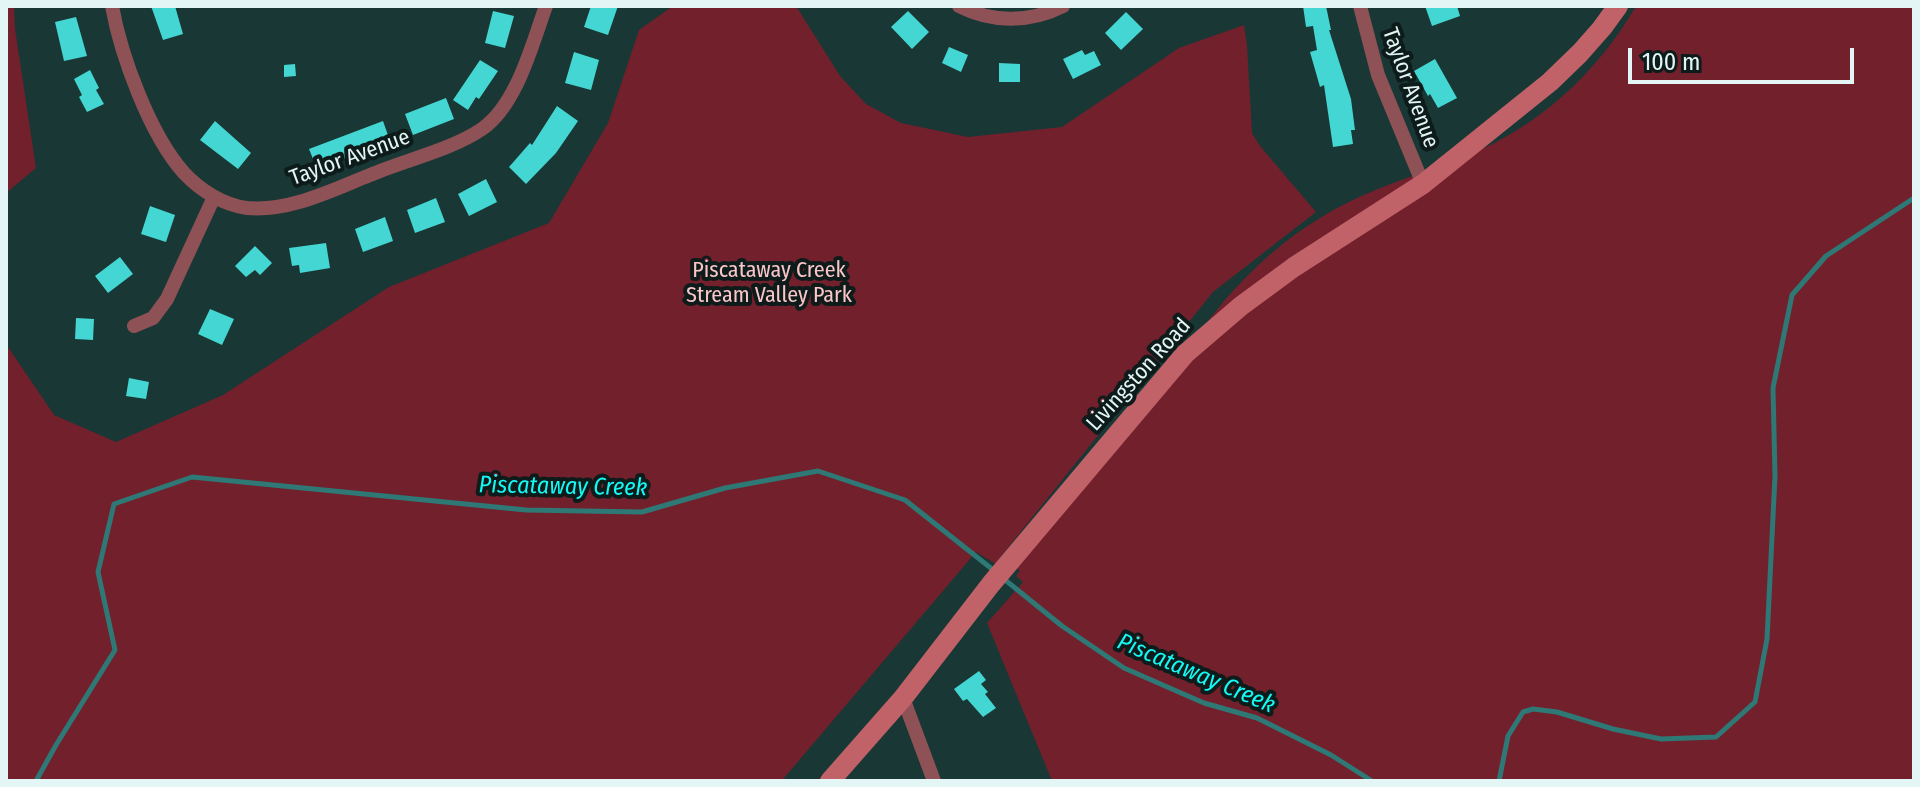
<!DOCTYPE html>
<html>
<head>
<meta charset="utf-8">
<style>
	body { margin:0 }
	#map { position:relative; width:1920px; height:787px; overflow:hidden; background:#183735; font-family:"Fira Sans Condensed",sans-serif }
	canvas { display:block }
	.frame { position:absolute; inset:0; border:8px solid #e3f5f4; pointer-events:none }
	.scale { position:absolute; left:1628px; top:48px; width:226px; height:36px; box-sizing:border-box; border:4px solid #e3f5f4; border-top:0; padding-left:10px; font-size:24px; line-height:28px; white-space:nowrap; color:#e3f5f4; -webkit-text-stroke:6px #0e1b1b; paint-order:stroke }
</style>
</head>
<body>
<div id="map">
<canvas width="1920" height="787"></canvas>
<div class="frame"></div>
<div class="scale">100 m</div>
</div>
<script>
const context = document.querySelector('canvas').getContext('2d');
context.lineJoin = 'round';
function fillPath(path, color) { context.fillStyle = color; context.fill(path, 'evenodd'); }
function trace(path, color, width, dash) { context.strokeStyle = color; context.lineWidth = width; context.lineCap = dash ? 'butt' : 'round'; context.setLineDash(dash || []); context.stroke(path); }
function write(font, color, halo, rows, align = 'center') {
  context.font = font + ' "Fira Sans Condensed",sans-serif'; context.lineWidth = 8; context.setLineDash([]); context.textBaseline = 'middle'; context.strokeStyle = halo; context.fillStyle = color; for (const [text, x, y, turn = 0] of rows) {
    context.save(); context.translate(x, y); context.rotate((+turn || 0) * Math.PI / 180); context.textAlign = isNaN(turn) ? turn : align; if (halo) context.strokeText(text, 0, 0); context.fillText(text, 0, 0); context.restore();
  }
}
const green = new Path2D(`
	M6,6H14L15,29L36,168L6,193Z
	M673,6H796L840,76L866,104L901,123L968,137L1062,127L1179,48L1244,25L1247,46L1252,133L1260,146L1316,212L1213,292L998,560L996,564L976,552L784,778L786,781H6V344L54,415L116,442L223,395L389,287L549,223L608,123L639,30Z
	M1636,6H1914V781H1052L987,623L1023,582L1016,576L1020,571L1014,566L1224,301C1257,263 1295,230 1341,206C1386,182 1436,170 1482,149C1547,119 1600,68 1636,6Z`);
const stream = new Path2D(`
	M1004,579L1062,626L1124,668L1204,703L1257,718L1331,755L1372,781
	M36,781L56,745L115,650L98,572L114,504L192,477L526,510L642,512L725,488L818,471L905,500L997,573
	M1499,781L1508,736L1523,712L1533,709L1557,712L1613,729L1661,739L1716,737L1755,702L1767,639L1775,476L1773,388L1792,295L1826,256L1914,198`);
const building = new Path2D(`
	M151,6H175L183,34L163,40Z
	M591,6H618L608,35L584,27Z
	M1303,6H1326L1331,30H1329L1351,99L1355,130H1351L1353,144L1333,147L1324,85L1320,87L1310,52L1317,50L1313,26L1306,27Z
	M1425,6H1457L1460,16L1432,26Z
	M493,11L514,16L505,48L485,43Z
	M908,11L929,32L912,49L891,27Z
	M1126,12L1143,29L1121,50L1105,33Z
	M76,17L87,56L64,61L55,22Z
	M949,47L968,55L961,72L942,63Z
	M1082,50L1085,55L1094,51L1101,65L1073,79L1063,59Z
	M574,52L599,60L591,90L565,83Z
	M1435,59L1457,98L1438,108L1430,94L1428,96L1414,71Z
	M480,60L498,71L479,99L476,97L468,110L453,100Z
	M999,63L1020,64V82H999Z
	M295,64L296,76L284,77V65Z
	M90,70L99,88L96,90L104,104L87,112L79,97L82,95L74,79Z
	M446,98L454,119L413,135L405,114Z
	M557,106L578,121L556,153L526,184L509,167L530,143L532,145Z
	M215,121L251,153L238,169L200,140Z
	M383,121L390,141L317,169L309,149Z
	M486,179L497,202L469,216L458,194Z
	M436,198L445,222L415,233L407,210Z
	M150,206L175,215L166,242L141,234Z
	M385,217L393,241L363,252L355,229Z
	M326,243L330,268L300,273L299,265L292,266L289,248Z
	M255,246L272,263L260,275L255,270L246,277L235,266Z
	M120,257L133,274L108,293L95,276Z
	M210,309L234,319L222,345L198,334Z
	M76,318L94,319L93,340L75,339Z
	M129,378L149,382L146,399L126,396Z
	M979,671L986,680L981,684L988,692L985,694L996,708L983,717L967,699L963,701L954,689Z`);
const minor = new Path2D(`
	M112,6C121,56 150,135 184,173C200,190 223,205 247,208C289,212 332,190 370,175C405,160 451,150 482,129C517,105 532,44 546,6
	M959,6C992,23 1030,23 1063,6
	M1360,6L1378,75L1423,184
	M134,326L153,318L167,299L214,197
	M903,698L934,781`);
const secondary = new Path2D(`
	M830,781L903,698L991,584L1185,354L1241,306L1294,267L1423,184L1550,82L1580,53L1602,28L1618,6`);
const streetNames = [
	["Taylor Avenue",1410,88,70],
	["Taylor Avenue",350,158,-20],
	["Livingston Road",1139,375,-48]
];
const parkNames = [
	["Piscataway Creek",769,271],
	["Stream Valley Park",769,296]
];
const waterNames = [
	["Piscataway Creek",563,487,1],
	["Piscataway Creek",1196,674,23]
];
fillPath(green, '#72212c');
trace(stream, '#2e7876', 5);
fillPath(building, '#44d6d2');
trace(minor, '#8e5155', 14);
trace(secondary, '#c16168', 20);
write('22px', '#e3f5f4', '#0e1b1b', streetNames);
write('22px', '#fbc6c7', '#0e1b1b', parkNames);
write('italic 24px', '#14f9f4', '#0e1b1b', waterNames);
</script>
</body>
</html>
